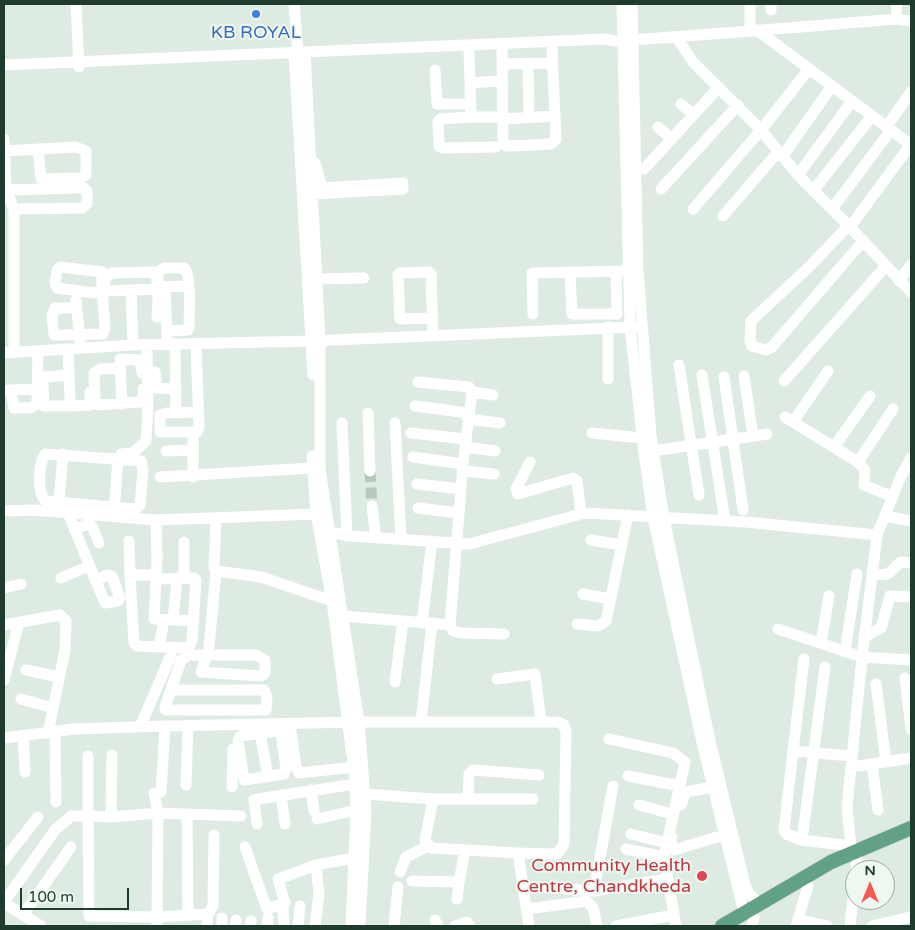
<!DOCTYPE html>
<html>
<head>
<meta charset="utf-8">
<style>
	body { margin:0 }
	#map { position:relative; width:915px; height:930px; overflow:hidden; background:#deebe3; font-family:"Varela Round",sans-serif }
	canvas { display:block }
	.frame { position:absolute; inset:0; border:5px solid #1f3b2e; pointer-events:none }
	.north { position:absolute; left:845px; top:860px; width:50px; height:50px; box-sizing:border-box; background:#eff7f1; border:1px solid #9caca3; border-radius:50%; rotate:0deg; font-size:14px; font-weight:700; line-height:20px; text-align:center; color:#1f3b2e }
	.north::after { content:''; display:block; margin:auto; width:18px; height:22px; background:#f75850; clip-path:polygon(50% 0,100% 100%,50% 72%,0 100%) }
	.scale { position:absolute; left:20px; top:888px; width:109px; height:22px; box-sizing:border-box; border:2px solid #1f3b2e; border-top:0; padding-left:6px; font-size:15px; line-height:18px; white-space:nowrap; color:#1f3b2e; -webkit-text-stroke:4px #eff7f1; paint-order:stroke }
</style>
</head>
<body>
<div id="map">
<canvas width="915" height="930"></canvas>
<div class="frame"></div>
<div class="north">N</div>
<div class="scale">100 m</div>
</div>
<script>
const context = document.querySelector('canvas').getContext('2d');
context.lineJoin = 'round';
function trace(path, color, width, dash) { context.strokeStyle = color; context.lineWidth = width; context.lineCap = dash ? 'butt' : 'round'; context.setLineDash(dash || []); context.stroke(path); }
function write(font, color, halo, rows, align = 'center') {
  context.font = font + ' "Varela Round",sans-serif'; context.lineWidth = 4; context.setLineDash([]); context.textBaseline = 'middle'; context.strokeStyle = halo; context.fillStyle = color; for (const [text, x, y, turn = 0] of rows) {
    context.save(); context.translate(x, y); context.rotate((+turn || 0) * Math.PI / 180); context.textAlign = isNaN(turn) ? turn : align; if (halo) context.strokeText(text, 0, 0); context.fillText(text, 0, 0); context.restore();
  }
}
const minorTunnel = new Path2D(`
	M370,471L372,506`);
const minor = new Path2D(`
	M76,4L79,67
	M294,4L298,52
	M622,4L630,327L644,453L653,517L702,742L744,913
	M632,4L638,271L651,436L664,518L710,741L745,885L749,894L760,904
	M771,10V4
	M896,19L897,4
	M750,24V4
	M757,30L911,145
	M677,38L693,62L761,130L798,175L850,227L911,292
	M502,50L503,141L506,146H511L551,144L556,139L552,49
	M469,51L471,117L440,119L438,122L439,146L442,148L496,147
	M294,52L313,375
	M305,52L320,341V469L359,722L366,810L360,926
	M502,64L553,63
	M528,64L529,117
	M4,65L605,39L615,41C708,35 802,27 896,19L911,21
	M435,70L437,104H470
	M470,83L498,81
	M681,104L694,115
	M471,117H499
	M503,119L555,116
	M887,126L911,92
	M658,127L672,139
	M4,139L6,190L14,209V353
	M4,151L76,147L86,151V175L81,178L41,179L38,149
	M782,157L832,86
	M644,169L719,87
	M798,175L852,101
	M661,189L738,105
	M6,190L77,188H84L87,191V203L82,208L14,209
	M813,191L872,116
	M312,194L403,189V183L322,188L315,163
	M693,209L761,130L809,69
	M832,209L891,130
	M723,216L778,152
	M849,225L809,267L751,321L750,340L752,346L766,350L772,347L863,241
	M850,227L911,144
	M60,267L102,272V289L95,293L57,288L55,283L57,270Z
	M570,272L572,314H617L616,272
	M316,279L364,278
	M899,281L911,265
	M165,287L167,337
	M157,289L109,291L105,287V278L112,273L154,272C161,283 157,305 157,317
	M131,290L133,345
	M76,300L80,341
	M77,308H55L52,316L54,335L103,334L105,328L102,289
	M533,314L532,273L628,271
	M432,318L400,319L398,275L400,273L429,272L431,274L433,336
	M608,327V379
	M167,331L188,330L189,326C189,314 192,275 184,268H164L158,272V282L162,287L188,286
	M175,345L176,412
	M196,345L199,426L197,432H160V415L167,413L199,412
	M68,349L70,400V406H44L43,382L45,377L69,375
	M4,353L133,345L311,341L636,327
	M120,359L140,360L142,373
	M120,361L122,404
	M679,365L699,495
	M120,368L100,369L94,373L95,402L98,405L140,402L143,400V389
	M155,372L157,388L175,389
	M702,375L725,521
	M744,376L753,436
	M724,377L743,510
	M784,381L886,266
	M11,390L38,389
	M4,391L11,390L14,408H30L37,404L38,351
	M472,392L493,395
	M70,406L90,405V392
	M415,406L468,413
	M368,413L370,471
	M785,417L858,462L865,470L864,485L893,497
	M468,419L500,423
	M793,422L828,371
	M342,423L347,536
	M395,423L401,539
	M411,433L465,439
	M592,433L642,438
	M465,447L495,451
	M834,447L870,396
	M166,451L193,450
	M653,451L767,434
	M46,454L141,461L143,470L140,505L135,509L46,501C37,494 38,461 46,454Z
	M121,454L133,453L146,441L148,407L147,345
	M312,456L316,514L332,601L354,771L356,810L351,926
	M413,457L463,464
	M530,462L516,489L518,494L573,478L577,481L581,514
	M858,462L893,409
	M463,471L494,474
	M160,477L312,468
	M193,477V439
	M417,484L461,489
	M59,503L63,454
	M372,506L376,538
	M418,508L459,513
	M4,511L33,510L156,520L316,514
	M68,513L105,603L118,601L120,598L112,576L108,575L95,580
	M114,514L118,458
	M885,516L911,521
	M216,518L214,568L216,571L261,577L332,601
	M156,520L157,559L154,619L194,621
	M74,529L89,524L92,526L99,543
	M324,531L351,536L469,544L585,513L746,522L877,535
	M591,540L622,545
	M129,541L130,575H156
	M184,542V578
	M872,574C895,576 886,573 901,562L911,563
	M130,575L134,643L137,646L188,648L192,641L196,580L194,578L156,579
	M61,578L89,566
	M4,588L21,584
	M583,594L611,599
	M342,616L403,621
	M173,620L177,578
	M422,623L432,541
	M577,624L598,626L606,621L628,515
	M4,625L60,615L66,621L65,650L48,733
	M450,625L453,631L461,633L504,634
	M778,629L862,657L911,660
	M864,637L881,628L890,596L911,597
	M821,643L829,596
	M159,647L164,620
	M209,647L216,571
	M845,652L857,574
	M804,659L793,751L851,756
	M825,667L802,840L851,846
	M26,670L59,677
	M905,678L911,729
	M497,679L535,674L541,722
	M4,680L19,622
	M395,682L403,621L450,625L463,464L472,392L469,387L418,382
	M876,684L886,762
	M171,690H264L267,697L266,710H166L165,707L181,660L189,655H256L265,660V673L261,676L201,672L207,655
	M21,699L53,708
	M421,722L432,623
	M290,724L296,767L299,773L354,767
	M140,727L171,655
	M259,727L268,777
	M278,731L281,733L286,768L284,774L244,780L238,740L241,736Z
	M55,732L56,802
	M23,736L25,772
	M4,738L74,729L165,726L359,722H558L564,725L566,732L564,844L557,854L518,853L529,926
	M609,739L673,753L685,762L664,857L676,926
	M793,751L784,831L786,834L802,840
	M112,755L111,817L158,813L154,793
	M872,764L878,810
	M859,766L911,758
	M628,776L680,786
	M186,785L188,725
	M232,787L233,749
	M311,790L314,811
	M161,792L165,726
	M365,794L433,799L425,840L431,848L518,853
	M281,795L285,824
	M433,799H533
	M468,799L469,774L473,770L539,775
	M639,805L672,814
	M681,805L686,792L713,787
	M187,814L188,915
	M111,817L88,816L89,916L157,917V926
	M317,819L356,810
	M257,824L254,800L258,799L355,784
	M631,834L667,843
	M672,837L670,847L674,850L724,835
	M245,847L267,909L285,903L278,879L316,865L354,858
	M626,849L664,857
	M4,860L38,817
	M856,870L857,859L851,846L847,807L862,657L877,535L901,476L911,458
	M400,872L406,857L428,846
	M412,881L459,882L465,850
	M540,887L594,891L667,879
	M594,891L613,786
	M457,899L459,882
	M4,902L55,830L71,816H88V756
	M4,903L41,926
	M283,906L284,926
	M527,909L587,901L593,908L597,926
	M208,914L213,906L214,835
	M23,915L71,847
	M798,919L827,926
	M435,920L438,926
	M207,926L208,914L157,917L158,813L241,816
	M222,926V918
	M235,926L236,920
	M250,926L251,921
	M267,926L268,918
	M298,926L300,906
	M315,926L319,894L316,865
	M394,926L398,887
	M455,926L467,922L470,926
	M616,926L674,915
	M752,926L754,918
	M796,926L808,886
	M850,926L855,880
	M872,926L910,917`);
const major = new Path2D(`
	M722,926L831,862L911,828`);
const markers = [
	[256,14,5,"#3f7fe0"],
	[702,876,6,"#e0444e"]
];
const shopNames = [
	["KB ROYAL",256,33]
];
const healthNames = [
	["Community Health",691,866],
	["Centre, Chandkheda",691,887]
];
trace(minorTunnel, '#b8c8bf', 11, [11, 5.5]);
trace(major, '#c0c8c4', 15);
trace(minor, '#fff', 11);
trace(major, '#61a284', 14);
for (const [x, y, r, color] of markers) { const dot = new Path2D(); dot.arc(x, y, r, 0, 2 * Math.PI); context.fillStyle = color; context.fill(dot); trace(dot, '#eff7f1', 2); }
write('18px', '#366cbe', '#eff7f1', shopNames);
write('18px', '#be3a42', '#eff7f1', healthNames, 'right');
</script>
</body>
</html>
